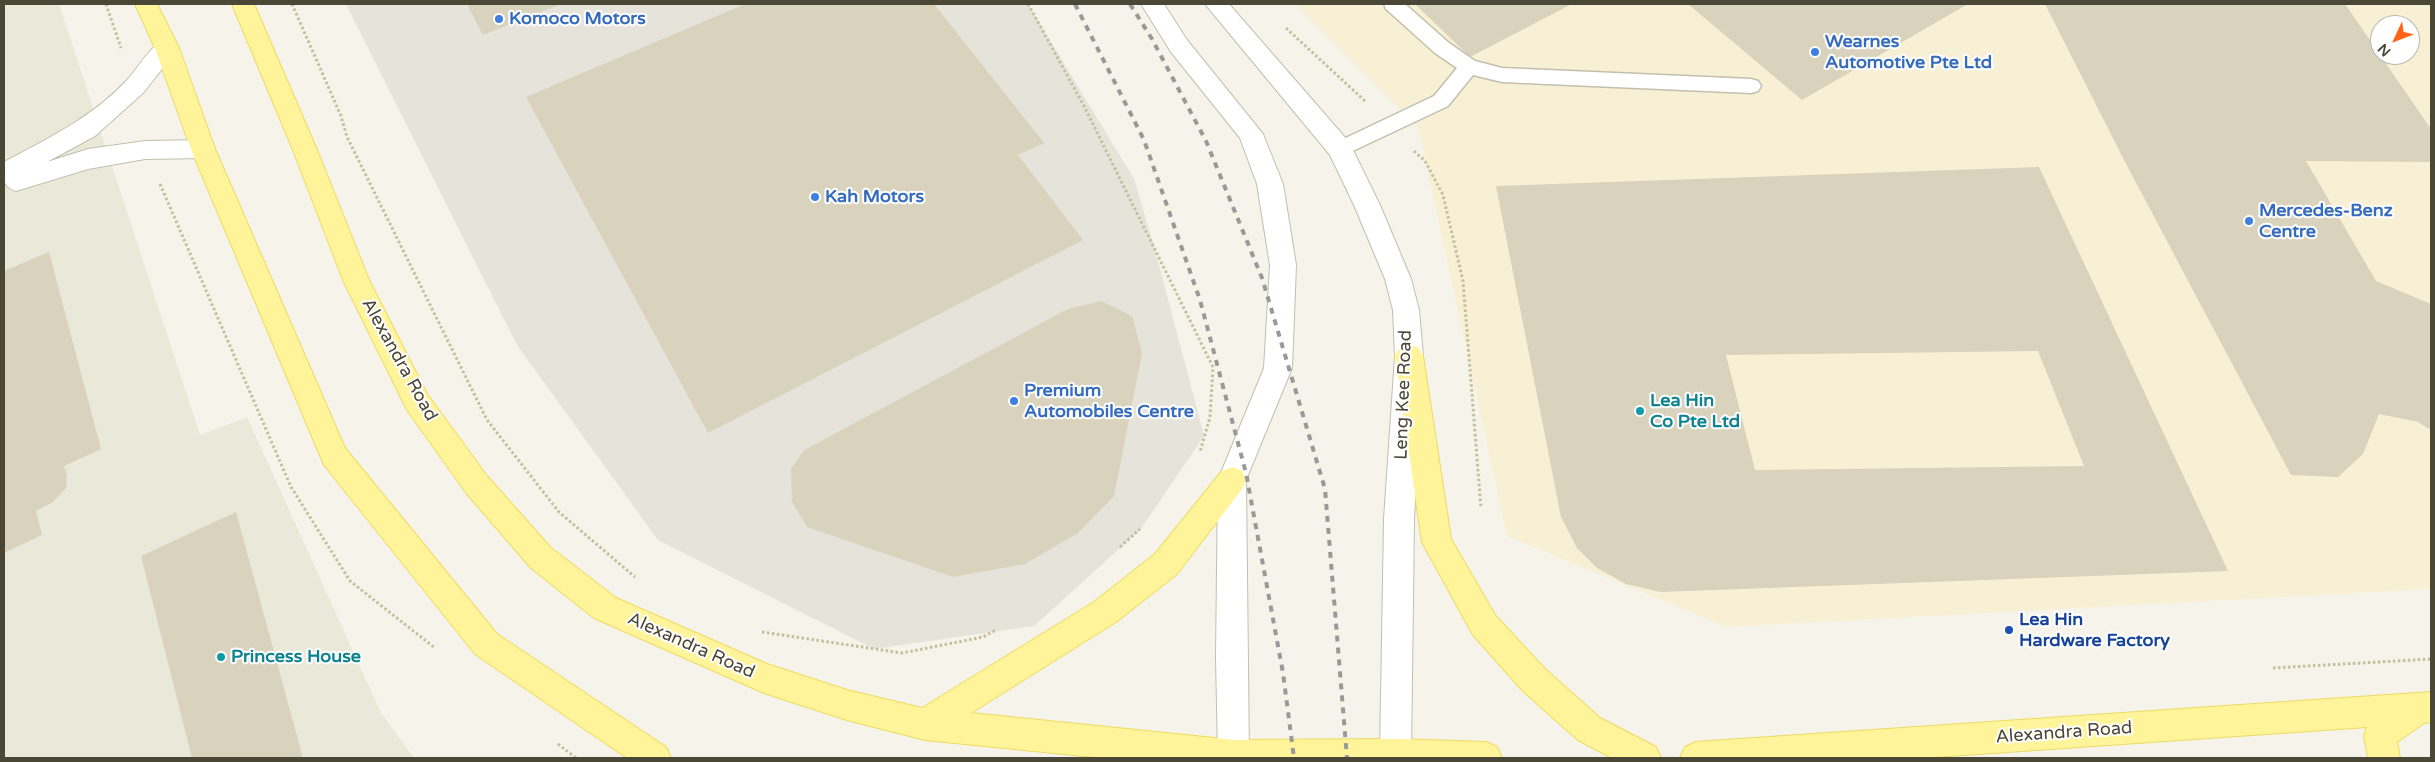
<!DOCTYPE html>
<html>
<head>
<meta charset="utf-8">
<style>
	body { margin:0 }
	#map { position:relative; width:2435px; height:762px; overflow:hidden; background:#f6f4ea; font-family:"Varela Round",sans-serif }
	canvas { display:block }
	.frame { position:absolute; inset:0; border:5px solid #4b4737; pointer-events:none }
	.north { position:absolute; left:2370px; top:15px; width:50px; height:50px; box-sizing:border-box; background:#fff; border:1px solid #b7b5af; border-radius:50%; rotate:227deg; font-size:14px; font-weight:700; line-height:20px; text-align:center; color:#4b4737 }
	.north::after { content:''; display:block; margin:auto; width:18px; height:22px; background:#ff6418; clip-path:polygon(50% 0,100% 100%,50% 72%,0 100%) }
</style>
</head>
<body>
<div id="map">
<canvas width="2435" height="762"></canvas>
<div class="frame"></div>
<div class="north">N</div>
</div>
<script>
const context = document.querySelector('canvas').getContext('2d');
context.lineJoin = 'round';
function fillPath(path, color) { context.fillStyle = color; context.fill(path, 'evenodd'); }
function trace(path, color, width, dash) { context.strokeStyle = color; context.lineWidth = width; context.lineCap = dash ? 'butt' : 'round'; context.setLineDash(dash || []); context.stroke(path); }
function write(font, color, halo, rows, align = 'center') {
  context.font = font + ' "Varela Round",sans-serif'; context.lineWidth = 4; context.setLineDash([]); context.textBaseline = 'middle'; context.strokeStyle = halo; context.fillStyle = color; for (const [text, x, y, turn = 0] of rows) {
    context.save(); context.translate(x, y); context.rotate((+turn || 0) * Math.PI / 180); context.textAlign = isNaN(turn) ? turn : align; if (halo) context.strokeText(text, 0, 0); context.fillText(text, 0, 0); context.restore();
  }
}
const residential = new Path2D(`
	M4,4H59L200,435L247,417L381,713L414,758H4Z`);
const commercial = new Path2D(`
	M1295,4H2431V589L1726,627L1507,536L1418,127ZM2380,25H2410V55H2380Z`);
const industrial = new Path2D(`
	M346,4H1028L1134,179L1154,246L1204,436L1140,530L1034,626L874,649L658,540L517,345Z`);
const building = new Path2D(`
	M467,4H561L483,35Z
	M745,4H934L1044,143L1018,155L1083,240L708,433L526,97Z
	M1415,4H1572L1470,57Z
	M1688,4H1968L1802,100Z
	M2045,4H2345L2431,129V162L2306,161L2376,281L2431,304V430L2418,422L2379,414L2363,454L2338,477L2291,475L2124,160Z
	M2039,167L2228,571L1660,592L1626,584L1597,568L1577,548L1561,517L1496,186ZM2038,351L2084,466L1755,470L1726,355Z
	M49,252L101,449L64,466L67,476L66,488L53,502L36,511L42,535L4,553V271Z
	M1101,301L1132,316L1142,353L1114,496L1078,533L1025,564L953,577L807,527L792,502L791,469L804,450L1068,309Z
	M236,512L303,758H192L141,556Z`);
const path = new Path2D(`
	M106,4L121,48
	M292,4L341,116L347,137L487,420L559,512L635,577
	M1028,4L1084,106L1213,367L1210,417L1200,452
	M1286,28L1366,102
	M1414,151L1425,161L1443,195L1463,281L1481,508
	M160,184L291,487L350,581L435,648
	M1120,547L1140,529
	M762,632L902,653L983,637L996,630
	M2273,668L2431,659
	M558,744L576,758`);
const service = new Path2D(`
	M1384,4H1405L1449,43L1475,61L1502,68L1751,79L1758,81L1761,86L1758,91L1751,93L1502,82L1473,75L1448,106L1340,157L1333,154L1330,149L1333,144L1434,96L1457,68L1435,53L1386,9Z`);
const tertiary = new Path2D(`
	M1141,4H1164L1187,40L1263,134L1283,184L1296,265L1292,368L1246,480L1249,758H1219L1218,756L1216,658L1218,480L1264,368L1270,265L1257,184L1240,138L1171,52Z
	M1205,4H1229L1349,142L1380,205L1411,279L1419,310L1423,356L1414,519L1411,758H1381L1380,755L1384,519L1395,356L1393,310L1385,279L1354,205L1330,155Z
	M167,39L175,42L179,48L143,93L95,136L47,162L88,149L145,141L203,140L212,142L215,149L212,156L203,158L145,159L88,169L16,191C1,186 4,177 4,162C47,139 93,117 127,80C139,67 150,45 167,39Z`);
const primary = new Path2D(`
	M135,4H157L179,48L215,149L345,448L497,634L666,747L671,758H627L475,654L324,465L191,149L155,48Z
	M232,4H254L317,150L369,280L427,394L487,476L551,548L616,598L767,664L847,690L922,708L1094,602L1155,554L1222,471L1232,467L1242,471L1246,480L1242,489L1177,574L1116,622L971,713L1234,740L1396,739L1486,742L1497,747L1502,758H1103L925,740L847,720L764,693L594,618L531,568L467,494L407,410L343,280L293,150Z
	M1409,344L1419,348L1423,356L1451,539L1495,615L1545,669L1600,718L1656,747L1661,758H1612L1578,740L1523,691L1473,635L1422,542L1395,356L1399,348Z
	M2431,692V722L2424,723L2397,742L2400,758H2368L2364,735L2367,727L1921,758H1680L1685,747L1696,742Z`);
const rail = new Path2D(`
	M1075,4L1144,140L1200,300L1246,473L1283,673L1294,758
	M1130,4L1152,39L1206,141L1262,278L1325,489L1347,758`);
const markers = [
	[499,19,5,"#3f7fe0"],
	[1815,52,5,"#3f7fe0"],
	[815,197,5,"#3f7fe0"],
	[2249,221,5,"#3f7fe0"],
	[1014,401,5,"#3f7fe0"],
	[1640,411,5,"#0f9aa8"],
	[2009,630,5,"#1a4fb4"],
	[221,657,5,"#0f9aa8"]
];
const shopNames = [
	["Komoco Motors",509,19],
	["Wearnes",1825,42],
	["Automotive Pte Ltd",1825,63],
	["Kah Motors",825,197],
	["Mercedes-Benz",2259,211],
	["Centre",2259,232],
	["Premium",1024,391],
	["Automobiles Centre",1024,412]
];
const streetNames = [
	["Alexandra Road",399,360,61],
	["Leng Kee Road",1404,395,-88],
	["Alexandra Road",691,646,24],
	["Alexandra Road",2064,733,-4]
];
const cultureNames = [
	["Lea Hin",1650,401],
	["Co Pte Ltd",1650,422],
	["Princess House",231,657]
];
const transitNames = [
	["Lea Hin",2019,620],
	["Hardware Factory",2019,641]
];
fillPath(residential, '#eae8d8');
fillPath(commercial, '#f8f0d5');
fillPath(industrial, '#e6e3db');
fillPath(building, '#d9d3be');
trace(service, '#c2bfac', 3);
trace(tertiary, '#c2bfac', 2);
trace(primary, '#ecdb62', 2);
trace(path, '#c5be9c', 3, [2.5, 2.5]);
fillPath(service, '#fff');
fillPath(tertiary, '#fff');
fillPath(primary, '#fff49a');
trace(rail, '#999', 4, [6, 6]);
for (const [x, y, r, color] of markers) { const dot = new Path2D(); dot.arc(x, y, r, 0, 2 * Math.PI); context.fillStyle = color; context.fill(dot); trace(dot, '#fff', 2); }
write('bold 18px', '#366cbe', '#fff', shopNames, 'left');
write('18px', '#4b4737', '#fff', streetNames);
write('bold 18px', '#0d838f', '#fff', cultureNames, 'left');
write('bold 18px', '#164399', '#fff', transitNames, 'left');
</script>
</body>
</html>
